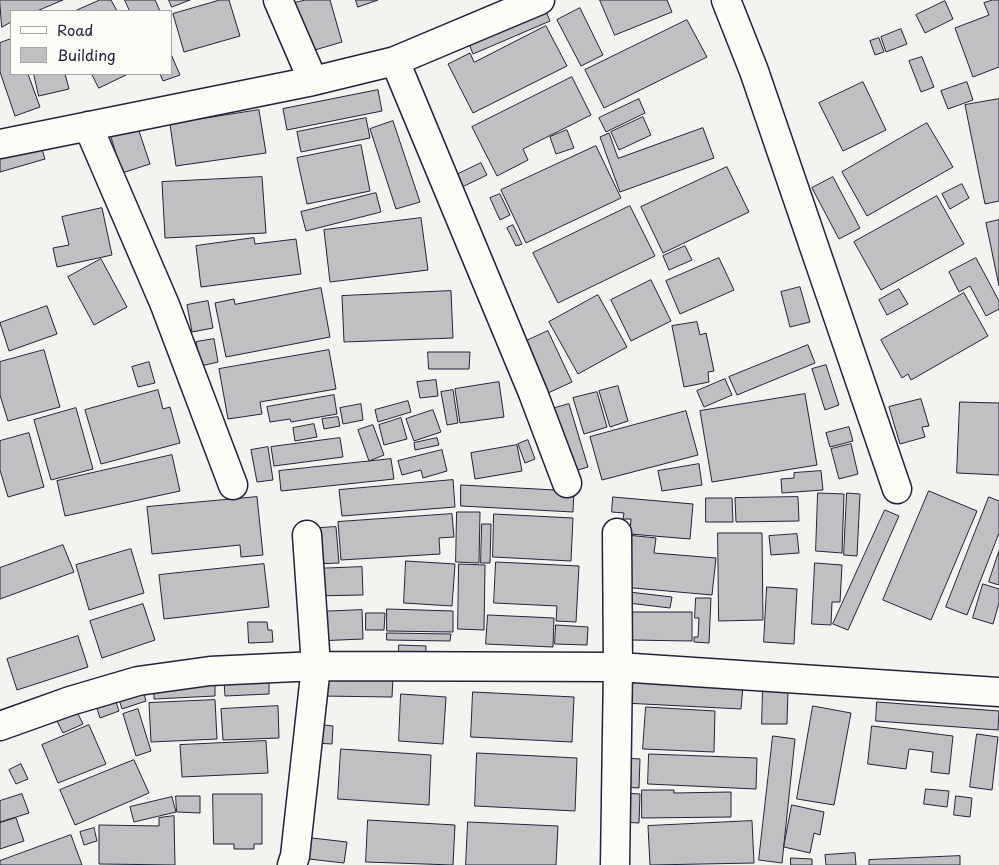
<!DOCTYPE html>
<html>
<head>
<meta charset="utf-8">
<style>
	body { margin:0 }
	#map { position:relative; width:999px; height:865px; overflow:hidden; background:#f4f3ef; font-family:"Playpen Sans",sans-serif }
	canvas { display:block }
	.legend { position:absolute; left:10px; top:10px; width:162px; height:65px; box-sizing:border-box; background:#fdfcf7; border:1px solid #a5a5ac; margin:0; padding:6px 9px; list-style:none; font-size:15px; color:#22223b }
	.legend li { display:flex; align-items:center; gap:10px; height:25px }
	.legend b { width:25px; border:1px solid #a5a5ac }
</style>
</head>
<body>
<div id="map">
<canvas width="999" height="865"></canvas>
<ul class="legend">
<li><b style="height:6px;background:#fdfcf7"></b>Road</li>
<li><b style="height:14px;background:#c0bfc2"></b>Building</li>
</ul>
</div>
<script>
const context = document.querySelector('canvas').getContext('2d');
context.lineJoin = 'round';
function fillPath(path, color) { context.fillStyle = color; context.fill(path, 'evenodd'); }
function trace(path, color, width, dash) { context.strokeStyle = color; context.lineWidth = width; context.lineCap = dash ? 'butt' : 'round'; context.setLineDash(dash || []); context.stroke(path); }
const building = new Path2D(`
	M0,0H63L37,11H11V22L2,27Z
	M100,0H111L117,11H75Z
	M125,0H155L160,11H130Z
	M169,0H190L172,7Z
	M220,0H229L240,36L184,52L173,14Z
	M306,0H330L342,42L308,52L294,3Z
	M356,0H378L358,7Z
	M600,0H667L672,12L615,35Z
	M993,0H999V67L973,77L955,28L989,15L984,3Z
	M945,1L953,19L925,33L916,15Z
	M544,7L550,21L473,54L467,39Z
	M580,8L603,55L581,66L557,20Z
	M687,20L707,57L604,108L585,70Z
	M546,26L567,66L473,113L448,64L470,53L474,62Z
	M901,29L907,44L886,52L881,37Z
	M879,38L884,52L875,55L870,41Z
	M11,39V74H28L40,107L15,116L0,72V43Z
	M171,54L180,75L163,81L160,74H171Z
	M922,57L934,87L921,92L909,61Z
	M34,74H65L69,89L39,96Z
	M92,74H128L99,88Z
	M572,77L591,115L523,149L528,160L497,176L472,127Z
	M863,82L886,130L843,151L819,103Z
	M967,82L973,100L948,109L941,91Z
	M378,90L382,111L287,130L283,109Z
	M639,99L645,113L606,132L599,118Z
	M999,99V201L985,204L965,105Z
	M259,110L266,153L176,166L170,124Z
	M643,117L651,135L619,150L611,132Z
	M366,118L370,138L301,152L297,132Z
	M393,121L420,202L396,209L370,129Z
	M927,123L953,167L867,216L842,172Z
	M137,125L150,164L122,173L110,134Z
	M703,128L714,158L620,192L600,137L609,133L618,158Z
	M567,130L574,148L556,154L550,137Z
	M40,143L45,159L0,172V155Z
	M361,145L370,191L307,204L297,158Z
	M596,146L621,198L526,243L501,190Z
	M481,163L487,175L458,189L452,177Z
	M727,167L749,212L663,253L641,207Z
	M262,177L266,233L165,238L162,182Z
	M833,177L860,228L839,239L812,188Z
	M962,184L969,198L950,209L942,194Z
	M376,193L381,212L306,231L301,212Z
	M500,194L510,215L500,220L490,198Z
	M937,196L964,244L881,290L854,242Z
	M630,206L655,256L558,303L533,253Z
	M102,208L112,255L57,267L53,248L69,245L62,217Z
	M421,218L428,270L330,282L324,230Z
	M999,220V286L986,223Z
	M513,225L522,244L516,246L507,228Z
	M254,238L255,244L296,239L301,274L201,287L196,246Z
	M685,246L692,260L669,270L663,256Z
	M719,258L734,290L680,314L666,281Z
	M976,258L999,301V309L986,316L970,286L959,292L949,272Z
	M101,259L127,307L94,325L68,277Z
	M651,280L671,321L631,341L611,300Z
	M800,287L810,322L790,327L781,292Z
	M321,288L330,337L226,357L215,303L234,299L235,304Z
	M899,289L908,304L887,315L879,300Z
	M451,291L453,338L344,342L342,296Z
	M964,293L988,336L911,380L908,374L902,378L881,340Z
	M598,295L627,347L578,374L549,322Z
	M208,301L213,328L192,332L187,305Z
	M47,306L57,334L9,351L0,323Z
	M697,322L700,335L706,333L714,371L708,372L709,382L684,387L672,326Z
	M548,331L572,382L548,393L524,342Z
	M214,339L218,362L201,366L196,342Z
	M808,345L815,363L737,395L729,377Z
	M44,350L60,407L8,421L0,395V362Z
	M329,350L336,389L260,402L262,414L228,419L219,369Z
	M428,352H470L469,369H429Z
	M149,362L155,383L138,387L132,367Z
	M826,365L839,405L825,410L812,369Z
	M725,379L732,395L704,407L697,391Z
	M436,380L438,396L420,398L417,382Z
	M499,382L504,417L460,423L455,389Z
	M618,386L628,421L610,427L599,391Z
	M158,390L163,409L170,407L180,443L101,464L85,410Z
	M453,390L458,423L447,425L441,392Z
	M597,392L607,427L584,434L573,398Z
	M805,394L817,465L712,482L700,411Z
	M334,395L337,414L291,422L290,419L270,422L267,407Z
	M921,399L929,426L922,427L925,437L900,444L889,407Z
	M408,401L411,412L378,422L375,410Z
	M960,402L999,403V475L957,473Z
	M361,404L363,420L343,424L340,408Z
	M569,404L588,467L568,473L548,410Z
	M76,408L93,469L51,480L34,420Z
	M433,410L441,432L414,441L406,419Z
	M686,411L698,455L602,480L590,437Z
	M338,417L340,426L324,429L322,419Z
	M401,418L407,439L384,445L379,425Z
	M314,424L317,437L295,441L293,428Z
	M373,425L384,455L369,461L358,430Z
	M849,427L853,441L830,447L826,433Z
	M29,433L44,487L8,497L0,470V441Z
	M340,438L343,457L274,466L271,447Z
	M437,438L439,445L415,450L414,443Z
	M528,440L535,459L525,463L518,444Z
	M851,444L858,474L839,479L831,449Z
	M517,445L522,471L475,479L471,453Z
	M268,447L273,480L257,482L251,450Z
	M442,450L447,471L423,478L421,470L402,475L398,461Z
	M172,455L180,491L65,516L57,481Z
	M391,459L394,479L281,491L279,471Z
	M699,464L702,485L662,491L658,471Z
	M821,471L823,490L782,493L781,479L794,478V473Z
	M453,480L455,507L342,516L339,490Z
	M461,485L574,491L573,512L461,506Z
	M929,491L977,511L931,620L883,600Z
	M818,493L844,494L842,553L816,551Z
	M847,493L860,494L857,556L844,555Z
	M257,497L263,555L241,557L240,545L152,554L147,507Z
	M613,497L693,504L690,539L630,534L631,519H623L624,513L612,512Z
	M798,497L799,521L736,522L735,498Z
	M989,497L999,501V533L967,615L946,607Z
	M706,498H732L733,522H706Z
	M885,510L899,516L848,630L833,624Z
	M457,512H480L479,563L456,562Z
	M452,514L454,537L439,538L440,554L341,560L338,522Z
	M494,514L573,518L571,561L493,557Z
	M482,524H491L490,563H481Z
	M336,527L339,563L313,564L319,535V528Z
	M718,533H762L763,620L719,621Z
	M797,534L799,553L771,555L769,536Z
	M627,535L656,538L654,553L716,558L712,595L622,587Z
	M63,545L74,572L0,599V568Z
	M131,549L144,593L89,610L76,565Z
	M999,551V585L989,582Z
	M406,561L455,564L452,606L404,603Z
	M496,562L579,566L576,622L556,621L557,606L494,603Z
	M815,563L842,565L840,602H832L831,625L812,624Z
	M264,564L269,607L164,619L159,575Z
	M459,564L485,565L484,630L458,629Z
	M362,567L363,595L312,596V569Z
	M983,584L999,589V603L993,624L973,618Z
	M767,587L797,589L794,644L764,642Z
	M629,592L672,597L670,608L628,603Z
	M696,598H711L709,643L694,642V637H698L699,618H695Z
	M143,604L155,640L102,658L90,621Z
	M387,609L453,611V632L387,631Z
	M362,610L363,639L316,641L315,612Z
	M630,612H692V641L630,640Z
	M366,613H385L384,630H366Z
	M488,615L554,618L553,647L486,644Z
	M248,622H267L268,630H272L273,642L249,643Z
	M556,625L588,627L587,645L555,644Z
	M387,633L451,634L450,641L387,640Z
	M78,636L88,667L17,690L7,659Z
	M399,645L426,646V655L399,654Z
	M320,676L393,677L392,697L320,696Z
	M269,679V694L225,696L224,681Z
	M626,680L743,686L741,709L624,703Z
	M215,684V696L154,699V687Z
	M763,688L788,689L787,724H762Z
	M143,691L146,701L122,709L119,699Z
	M473,692L574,697L572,742L471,737Z
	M401,694L446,697L443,744L399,741Z
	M114,696L119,711L100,718L95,702Z
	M215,700L217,739L151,742L149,703Z
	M877,702L999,711L998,730L876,721Z
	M278,706L279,738L223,740L221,709Z
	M813,706L851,713L834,805L797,799Z
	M646,707L715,711L714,752L643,749Z
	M138,709L151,751L136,756L123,714Z
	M76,710L83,724L63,733L56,719Z
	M315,724L333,726L332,744L314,743Z
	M89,725L106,764L58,783L42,745Z
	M872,726L953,736L949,774L931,772L933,752L909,749L906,769L868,764Z
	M977,734L998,737L992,790L970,787Z
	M773,736L795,739L782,863L759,860Z
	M266,741L268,773L182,777L180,745Z
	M341,749L431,755L429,805L338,799Z
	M477,753L577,758L575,811L475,806Z
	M649,754L757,758L756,789L648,784Z
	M623,758L640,759L639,788L621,787Z
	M134,760L149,793L75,825L60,790Z
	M21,764L28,779L16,784L9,770Z
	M926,789L949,791L947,807L924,804Z
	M642,790H674V793L731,792V817L642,818Z
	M622,793L640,794L639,823L621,822Z
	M22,794L29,813L0,822V801Z
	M213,794H262V844H254V849H234V844H214Z
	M176,796H200V813L177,812Z
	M956,796L972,798L970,817L954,815Z
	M172,797L176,812L134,822L130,807Z
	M792,805L824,812L820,835L814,833L810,853L784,847Z
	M174,816L175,865L99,864V825L159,826V818Z
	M16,818L24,841L0,849V823Z
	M368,820L455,825L453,865L366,862Z
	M752,821L754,863L650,865L648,826Z
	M468,822L558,826L556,865H466Z
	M94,828L97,841L84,845L80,832Z
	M71,835L82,865H0V861Z
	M312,838L347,842L344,863L309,859Z
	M855,853L856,865H826L825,855Z
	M960,856V865H869V860Z
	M791,858L812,859V865H791Z`);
const street = new Path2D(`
	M278,0L313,81
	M726,0L754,71L897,489
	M395,61L533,393L567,483
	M88,126L165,305L233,485
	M0,144L313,81L395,61L540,0
	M0,726L70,701L138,681L210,671L316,666L618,667L999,692
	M292,865L295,856L316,666L307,535
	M615,865L618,667L617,533`);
fillPath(building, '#c0bfc2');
trace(building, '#22223b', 1);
trace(street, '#22223b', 31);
trace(street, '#fdfcf7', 28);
</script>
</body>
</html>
